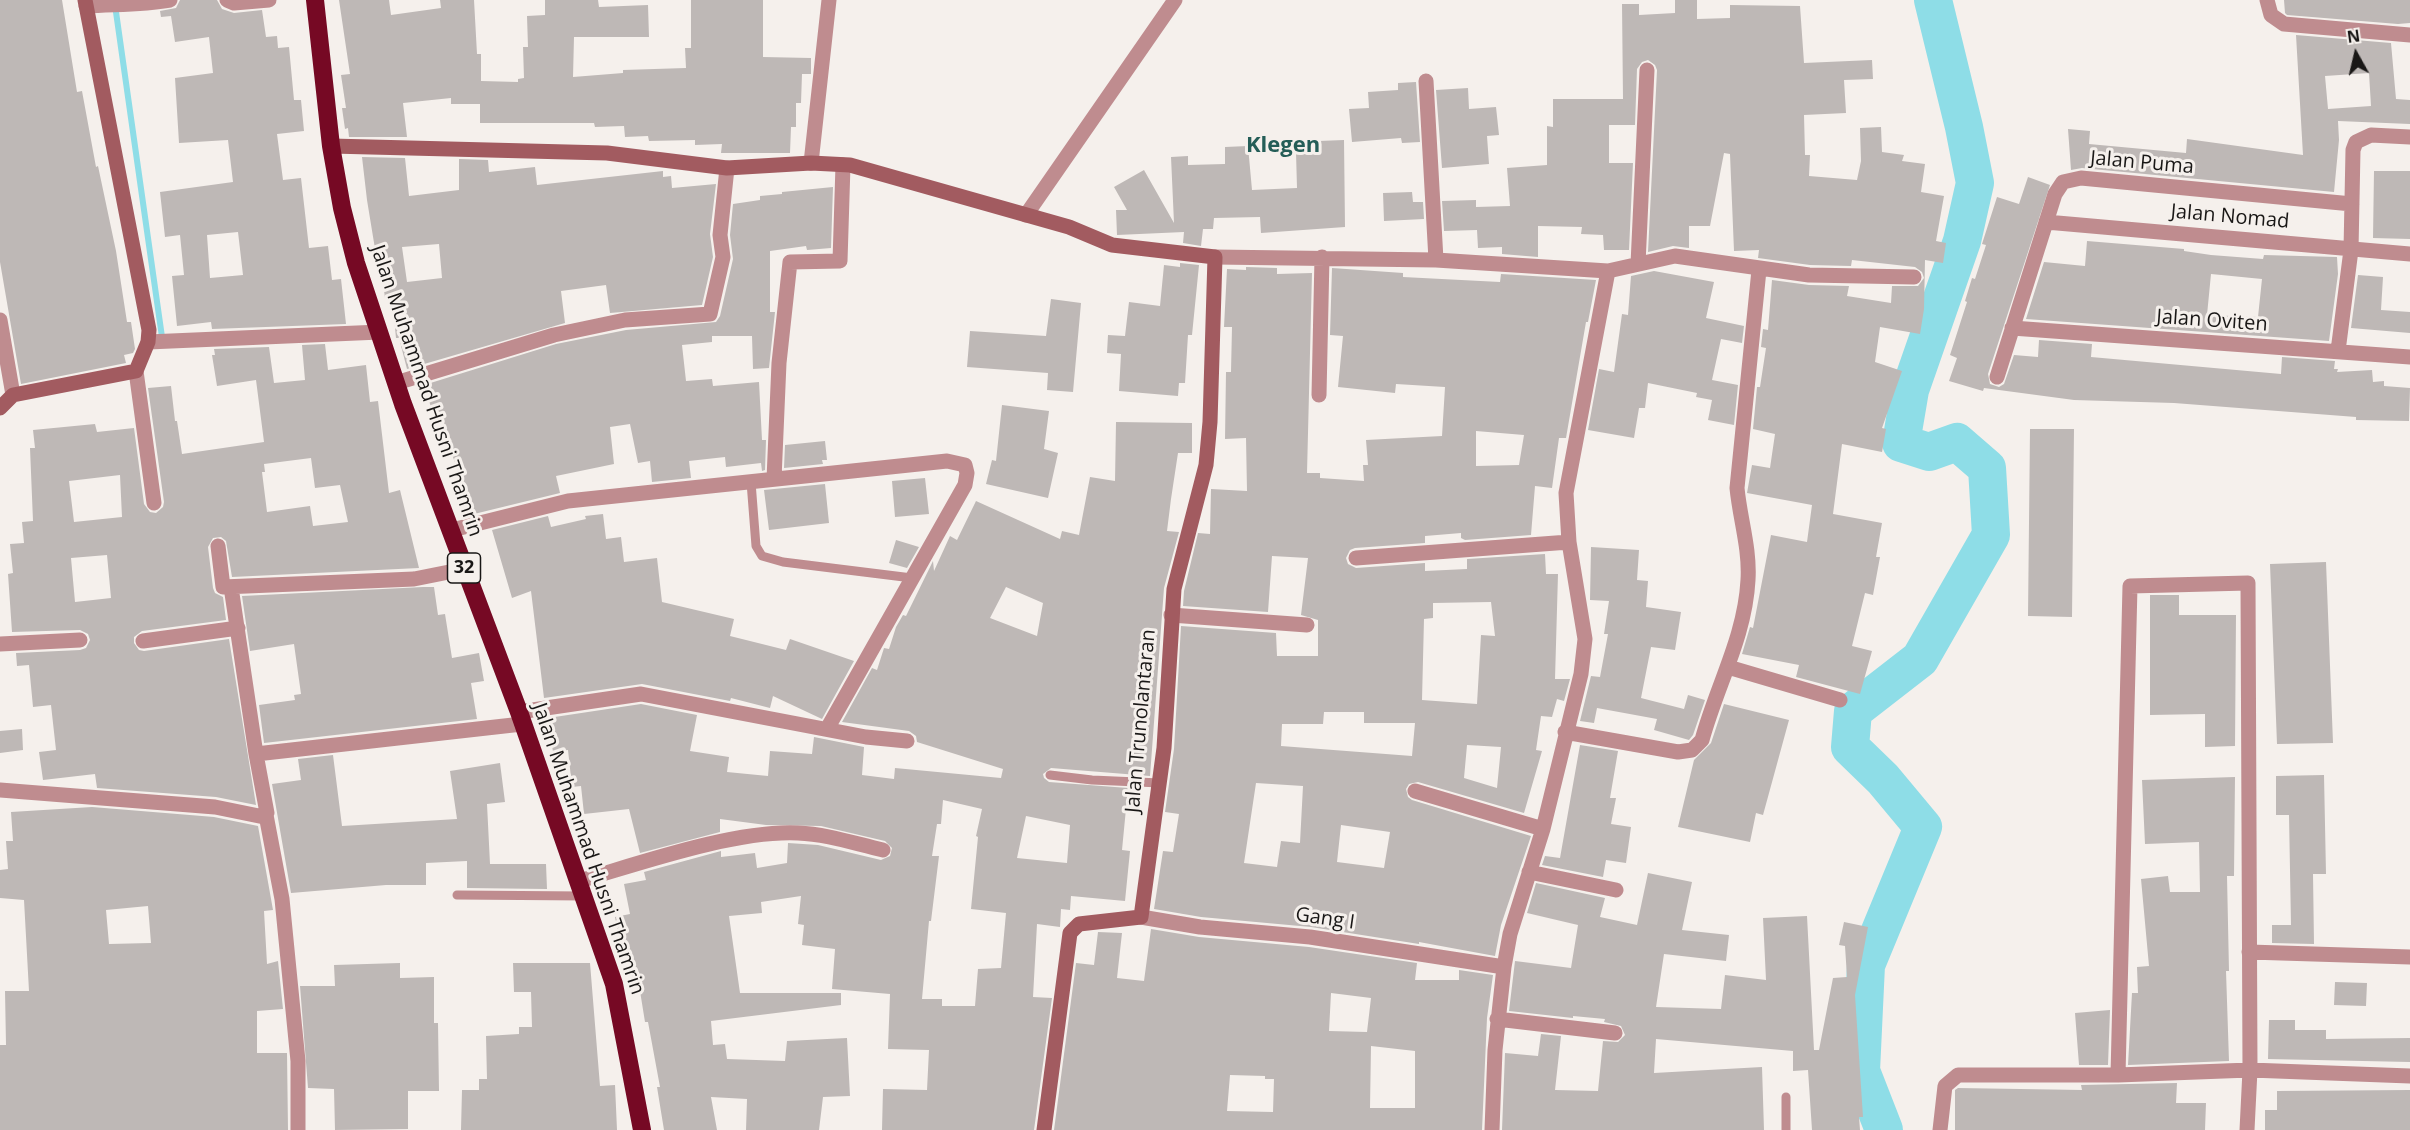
<!DOCTYPE html>
<html>
<head>
<meta charset="utf-8">
<style>
	body { margin:0 }
	#map { position:relative; width:2410px; height:1130px; overflow:hidden; background:#f5f0ec; font-family:"Open Sans",sans-serif }
	canvas { display:block }
	.north { position:absolute; left:2326px; top:24px; width:60px; height:60px; -webkit-text-stroke:4px #f5f0ec; paint-order:stroke; rotate:352deg; font-size:16px; font-weight:700; line-height:24px; text-align:center; color:#191716 }
	.north::after { content:''; display:block; margin:auto; width:21px; height:27px; background:#191716; clip-path:polygon(50% 0,100% 100%,50% 72%,0 100%) }
</style>
</head>
<body>
<div id="map">
<canvas width="2410" height="1130"></canvas>
<div class="north">N</div>
</div>
<script>
const context = document.querySelector('canvas').getContext('2d');
context.lineJoin = 'round';
function trace(path, color, width, dash) { context.strokeStyle = color; context.lineWidth = width; context.lineCap = dash ? 'butt' : 'round'; context.setLineDash(dash || []); context.stroke(path); }
function fillPath(path, color) { context.fillStyle = color; context.fill(path, 'evenodd'); }
function write(font, color, halo, rows, align = 'center') {
  context.font = font + ' "Open Sans",sans-serif'; context.lineWidth = 6; context.setLineDash([]); context.textBaseline = 'middle'; context.strokeStyle = halo; context.fillStyle = color; for (const [text, x, y, turn = 0] of rows) {
    context.save(); context.translate(x, y); context.rotate((+turn || 0) * Math.PI / 180); context.textAlign = isNaN(turn) ? turn : align; if (halo) context.strokeText(text, 0, 0); context.fillText(text, 0, 0); context.restore();
  }
}
const stream = new Path2D(`
	M115,5L162,337`);
const river = new Path2D(`
	M1884,1130L1861,1071L1866,965L1923,827L1883,779L1850,747L1853,711L1920,659L1991,535L1987,468L1957,442L1929,452L1901,443L1910,390L1962,241L1975,183L1964,127L1933,0`);
const building = new Path2D(`
	M0,0H62L77,92L82,91L96,167L98,166L116,251L127,322H131L135,349L133,353L124,355L126,363L21,384L0,262Z
	M180,0H217L222,9L234,13L262,10L266,37L277,36L278,48L289,47L294,100H301L304,131L277,134L283,180L301,178L309,248L328,246L332,280L341,279L346,324L212,329L211,322L177,326L172,276L184,275L180,235L165,237L160,192L233,182L228,140L179,143L175,78L213,73L209,37L175,42L171,16L161,17L160,11L176,8ZM238,232L243,275L210,278L207,235Z
	M339,0H389L391,15L441,8L440,0H474L477,54H481V81L518,82V79L524,78L523,47H528L527,16L545,15V0H598L599,7L648,5L649,37H574L573,77L623,73V70L686,68L685,48H691V0H763V57L811,58V74H802L801,103H796V127H791L790,153H721L722,144L695,145V140L649,141L648,136L625,137L624,126L595,127L594,123H480V104H451V98L403,103L407,137H349L348,128L345,129L342,108H346L341,75L350,74Z
	M1675,0H1697V19L1730,18V5L1800,6L1804,63L1872,60L1873,79L1844,80L1846,113L1804,115L1805,155H1810L1809,176L1857,180L1861,161L1860,128L1881,127L1882,152L1904,155L1902,161L1925,164L1921,192L1944,196L1936,241L1946,243L1943,263L1925,260L1924,309L1920,334L1880,327L1875,362L1902,371L1882,428L1886,429L1882,452L1842,444L1833,514L1882,523L1876,557H1880L1873,595L1865,593L1852,646L1872,651L1860,694L1796,677L1799,665L1742,654L1750,627L1753,628L1771,535L1807,542L1812,505L1747,493L1752,465L1770,468L1775,434L1753,429L1757,387H1760L1766,348L1761,347L1763,329L1768,330L1772,280L1809,285L1849,286L1847,296L1891,303L1892,286H1918L1924,278L1922,272L1915,267L1852,260L1851,266L1810,265L1758,258L1759,250L1734,251L1730,154L1724,153L1710,226H1689V248L1673,246L1648,252L1657,70L1655,65L1648,60L1642,62L1637,69L1635,125H1609V163H1633L1629,250H1604L1603,235L1581,234L1582,227L1538,226V257L1502,254V247L1478,248L1477,230L1444,231L1442,201L1476,200V207L1510,206L1507,168L1547,165V126L1553,127V99H1623L1622,4H1639V15L1675,13Z
	M2284,0H2410V23L2398,24L2287,15L2285,13Z
	M2296,35L2391,43L2396,99L2410,100V124L2338,121L2339,140L2334,192L2082,168L2071,170L2068,129L2090,131L2089,144L2186,153L2187,139L2303,155ZM2369,73L2371,106L2328,109L2325,76Z
	M1416,82L1420,142L1402,143L1401,138L1352,142L1349,109L1369,108L1368,92L1398,90V83Z
	M1468,88L1469,109L1496,107L1499,135L1487,136L1489,164L1442,168L1436,90Z
	M1344,140L1345,227L1261,233L1260,217L1214,218L1213,229H1203L1201,246L1183,243L1184,232L1117,235L1116,210H1127L1114,187L1144,170L1174,223L1171,157L1188,156V165L1225,164V147L1248,146L1252,190L1297,188L1296,152H1319V141Z
	M362,157L405,158L409,196L459,190V159L488,160L489,172L535,167L537,185L663,171V177L671,176L672,188L716,184L710,234L713,257L702,305L610,313L606,285L561,291L565,323L407,369L399,338H396L392,297L385,298L380,260L377,261L367,200ZM439,244L442,278L407,282L402,247Z
	M2374,171H2410V239L2373,238Z
	M2028,177L2050,185L1988,374L1990,384L1999,387L2004,384L2014,355L2038,357L2039,340L2092,344L2091,357L2281,374L2282,357L2335,361L2334,369H2338L2337,372L2372,370L2373,382L2384,381V386L2410,388L2409,421L2356,420V417L2174,403L2074,400L1984,388L1983,391L1949,381L1957,358L1950,355L1967,302L1965,301L1972,278L1975,279L1986,245L1982,244L1997,197L2019,204Z
	M833,187L831,248L807,250L806,246L770,251V312H775L769,368L753,369L752,336H712V342L682,345L686,381L712,379L713,386L759,382L762,440H766L765,470L762,471L761,463L726,467L725,457L689,461L691,478L652,482L650,461L638,463L630,424L610,427L614,464L556,476L560,493L474,514L440,422L436,423L424,385L556,344L626,330L716,322L720,316L733,259L730,235L733,204L760,200V196L782,194V192Z
	M1412,192L1413,202H1423L1424,219L1384,221L1383,193Z
	M2087,241L2184,249V251L2211,255L2263,259L2264,255L2337,257L2338,274L2329,341L2026,319L2044,262L2085,266ZM2211,274L2262,279L2258,317L2207,315Z
	M1180,263L1199,265L1192,335H1188L1185,383H1179L1178,396L1119,391L1121,354L1107,353L1108,335L1125,336L1129,302L1160,306L1164,265L1180,267Z
	M1246,267L1277,268V274L1312,273L1307,473H1320V478L1364,481L1363,465H1368L1366,440L1442,436L1445,387L1396,384L1395,393L1338,387L1343,336L1330,335L1332,268L1403,273V277L1500,282L1501,274L1596,280L1588,322H1586L1566,438H1559L1552,488L1535,486L1531,535L1465,540L1461,538V533L1425,536V543L1355,548L1350,550L1346,558L1348,564L1356,568L1425,563V571L1467,569V559L1545,554L1546,574H1558L1555,679H1570L1564,701L1557,699L1552,717L1541,716L1536,750L1542,751L1524,813L1418,782L1409,784L1406,789L1408,797L1412,800L1531,836L1501,925L1495,956L1419,942V944L1311,927L1201,917L1154,909L1163,851L1173,852L1179,814L1165,812L1174,749L1181,626L1276,633L1277,656H1318V620L1301,615L1308,558L1272,556L1268,612L1183,606L1184,591L1198,533L1210,534L1211,489L1247,491L1246,438L1225,439L1226,372H1231L1232,327H1224L1227,269L1246,270ZM1476,431L1524,435L1519,465L1476,466ZM1491,602L1495,636L1481,635L1477,704L1422,700L1424,619L1433,618V603ZM1324,712H1364V723H1415L1412,756L1281,746L1282,724H1323ZM1467,745L1501,747L1497,788L1464,778ZM1256,783L1303,786L1300,843L1281,841L1277,867L1244,863ZM1341,825L1390,832L1384,868L1337,862Z
	M1654,271L1714,282L1706,318L1744,326L1742,343L1721,339L1712,380L1738,385L1734,425L1708,420L1712,400L1696,397L1697,393L1648,383L1645,408H1639L1634,438L1588,430L1599,369L1614,372L1622,314L1628,315L1631,276Z
	M2358,275L2383,277L2381,310L2410,312V333L2351,328Z
	M1051,299L1081,303L1073,392L1047,390L1048,373L967,367L970,331L1046,336Z
	M325,344L328,370L366,365L370,402L378,401L389,493L400,490L419,568L232,577L226,541L221,537L213,538L208,547L213,588L215,593L223,597L226,620L142,631L134,637V643L139,650L144,651L229,639L256,805L216,797L97,788L95,774L43,780L39,752L56,750L51,705L33,707L29,665L17,666L16,653L80,650L86,648L90,640L88,634L80,630L12,632L8,574L13,573L10,544L24,543L22,522L33,521L30,448H35L33,430L95,424L97,432L134,428L144,504L150,512L156,513L163,507L164,502L148,388L171,386L175,421H177L182,454L264,442L256,380L217,386L212,355H215L214,349L269,347L274,383L305,380L302,345ZM311,458L315,488L340,485L348,522L313,526L310,506L267,512L262,472H265L264,464ZM120,475L122,517L74,522L69,481ZM107,555L111,598L75,602L71,558Z
	M1002,405L1049,411L1044,449L1058,453L1048,498L986,484L992,460L996,461Z
	M1116,422L1192,423V453H1178L1171,499L1167,531L1179,532L1164,588L1150,776L1051,768L1043,774L1044,778L1049,782L1128,788L1122,850L1130,851L1125,901L1071,896L1070,910L1061,909L1060,927L1037,924L1033,997L1052,998L1034,1130H882L883,1089L927,1090L929,1050L888,1049L890,994L832,989L835,949L802,945L804,925L798,924L801,896L761,902L762,913L729,916L740,993H841V1005L711,1021L713,1045L725,1044L727,1059L785,1061L787,1041L847,1038L850,1096L823,1097L819,1130H746L747,1099L711,1097L717,1130H664L657,1087H660L648,1022H645L640,991L638,992L636,977H632L626,944L620,945L615,917L630,914L624,884L646,880L644,872L721,851V857L755,853L757,868L787,863L788,843L818,845L881,860L890,856L892,848L885,841L821,826L766,825L720,819V832L640,853L629,809L584,814L581,786L572,787L568,750L553,752L548,718L641,704L697,715L690,751L729,757L727,772L768,776L770,751L812,754L814,737L864,747L862,775L894,779L895,768L1001,778L1003,769L917,742L916,736L909,731L842,722L872,668L877,670L884,648L889,649L896,627L903,615L906,616L933,561L934,571L950,536L957,540L976,501L1060,539L1062,531L1079,535L1090,477L1115,481ZM1006,587L1043,603L1037,636L990,618ZM943,800L982,809L976,836L978,837L971,909L1006,913L1001,968L978,969L975,1006H942V999H922L929,921H931L939,856H932L937,824H941ZM1026,816L1070,825L1067,863L1017,858Z
	M2030,429H2074L2072,617L2028,616Z
	M825,441L827,460H822L823,464L784,468L785,445Z
	M925,478L929,514L895,517L892,481Z
	M825,484L829,523L769,530L764,490Z
	M603,514L606,539L621,537L624,562L657,558L662,602L734,619L730,636L786,650L790,639L854,661L822,719L773,696L770,708L731,698L730,701L642,684L544,698L531,591L512,598L492,530L548,516L551,527L586,519L585,516Z
	M896,540L919,547L907,568L889,563Z
	M1591,547L1639,550L1637,580L1648,581L1646,607L1681,612L1675,650L1651,647L1641,698L1684,709L1688,695L1705,700L1693,735L1689,740L1654,730L1657,719L1597,708L1594,723L1580,721L1591,676L1600,677L1608,634H1604L1609,601L1590,600Z
	M2326,562L2333,743L2277,744L2270,564Z
	M423,587H434L438,615L445,614L452,658L479,653L484,681L471,683L477,719L264,743L259,705L295,700L294,695L301,694L294,644L250,651L242,596Z
	M2150,595H2179V615H2236L2235,746L2205,747V714L2150,715Z
	M1724,704L1789,720L1763,815L1756,813L1750,842L1678,827L1694,760L1711,743Z
	M22,729L23,750L0,753V731Z
	M1580,745L1618,751L1610,798H1616L1611,824L1631,827L1626,863L1606,860L1603,877L1542,865L1545,856L1560,858Z
	M333,755L342,826L457,819L450,771L500,763L505,802L487,804L490,864H546L547,889L467,888V861L426,863V885H386L291,893L272,784L301,780L298,759Z
	M2324,775L2326,874H2313L2314,944L2272,943V925H2291L2289,815H2276V776Z
	M2235,777L2234,876H2227L2229,971H2226L2229,1061L2128,1065L2132,993H2138L2137,967L2149,966L2141,879L2168,876L2170,892H2200L2199,842L2145,844L2142,780Z
	M92,807L214,817L258,826L273,910L264,911L267,964L278,961L283,1009L257,1011V1053H287L288,1130H0V1045H6L5,991H29L24,900L0,898V870L8,869L6,841H13L11,812ZM148,906L151,943L109,944L106,910Z
	M1648,873L1692,882L1682,930L1729,935L1726,961L1664,954L1656,1007L1721,1009L1725,975L1766,980L1763,918L1807,916L1814,1050H1819L1833,978L1847,977L1845,946L1839,945L1844,922L1868,927L1855,995L1863,1117H1859L1860,1130H1812L1808,1070L1793,1071V1051L1656,1039L1654,1073L1762,1067L1764,1130H1502L1505,1053L1538,1056L1541,1034L1561,1036L1555,1090L1598,1091L1603,1041L1618,1042L1625,1035L1621,1026L1604,1022L1605,1019L1573,1016V1018L1509,1011L1515,961L1571,968L1578,925L1527,913L1536,883L1605,898L1600,917L1637,925Z
	M1151,929L1199,937L1309,947L1417,963L1415,980H1459V970L1493,975L1487,1018L1482,1130H1054L1076,963L1094,965L1098,932L1122,933L1117,978L1144,981ZM1331,993L1371,998L1367,1032L1329,1031ZM1371,1046L1415,1051V1108H1370ZM1230,1075L1265,1076V1079H1274L1273,1112L1227,1111Z
	M400,963V978L434,977V1023H438L439,1091H408V1129L335,1130L334,1089L308,1088L300,986H335L334,965Z
	M513,963H590L600,1086L615,1085L617,1130H461L462,1090H479V1079H487L486,1036L519,1034V1027H532L531,992H514Z
	M2335,982L2367,983L2366,1006L2334,1005Z
	M2110,1010L2108,1065H2079L2075,1013Z
	M2269,1020H2295V1030H2326V1039L2410,1038V1062L2268,1059Z
	M2177,1083L2176,1103H2206L2205,1130H1955V1090L1958,1088L2082,1090L2081,1085Z
	M2410,1090V1130H2265V1110H2277V1091Z`);
const lane = new Path2D(`
	M751,482L756,546L762,556L783,562L912,578
	M1050,775L1092,780L1160,783
	M457,895L584,896
	M1786,1097V1130`);
const street = new Path2D(`
	M227,0L234,3L269,0
	M2267,0L2271,15L2284,24L2410,35
	M86,6C114,4 142,5 170,0
	M1426,81L1436,260
	M811,163L829,0
	M1026,215L1175,0
	M2046,222L2410,254
	M1215,257L1436,260L1608,271L1675,256L1809,275L1914,277
	M1638,264L1647,70
	M0,320L13,395
	M2012,328L2410,357
	M148,342L380,332
	M2338,351L2351,250L2353,150L2356,142L2371,135L2410,137
	M136,371L154,503
	M1997,377L2055,194L2063,182L2081,178L2352,204
	M396,383L554,335L625,320L710,314L723,257L720,235L727,168
	M1319,395L1322,257
	M774,479L779,363L790,262L840,261L843,165
	M452,530L568,501L947,461L965,465L967,473L965,485L827,729
	M218,546L223,587L414,579L464,569
	M1356,558L1569,542
	M231,587L256,754
	M1171,615L1307,625
	M143,641L238,628
	M0,644L80,640
	M1728,667L1840,700
	M519,712L641,694L866,737L907,741
	M1565,732L1678,752L1692,750L1702,740C1717,685 1745,637 1748,580C1750,549 1740,519 1737,488L1759,270
	M0,790L215,807L264,817L267,813L256,754L522,724
	M1415,791L1543,829
	M266,815L282,899L298,1061V1130
	M1529,872L1616,890
	M579,881C641,863 735,830 798,833C827,834 856,844 883,850
	M1141,917L1200,927L1310,937L1504,967
	M2249,952L2410,957
	M1497,1019L1615,1033
	M2118,1075L2130,586L2248,583L2250,1070L2247,1130
	M1492,1130L1495,1050L1504,967L1510,934L1543,829L1581,674L1585,639L1569,542L1566,493L1608,271
	M1940,1130L1945,1086L1958,1075H2118L2250,1070L2410,1076`);
const secondary = new Path2D(`
	M331,146L607,153L727,168L811,163L850,165L1069,227L1112,245L1215,257L1210,422L1206,465L1174,589L1164,748L1141,917L1079,924L1070,933L1044,1130
	M0,408L13,395L136,371L148,342L149,330L85,0`);
const highway = new Path2D(`
	M315,0L331,146L342,208L356,263L403,404L519,712L614,984L642,1130`);
const shields = [
	[464,568,33]
];
const shieldNames = [
	["32",464,568]
];
const streetNames = [
	["Jalan Puma",2142,163,5],
	["Jalan Nomad",2230,217,5],
	["Jalan Oviten",2212,321,4],
	["Jalan Muhammad Husni Thamrin",426,391,71],
	["Jalan Trunolantaran",1141,721,-85],
	["Jalan Muhammad Husni Thamrin",588,849,71],
	["Gang I",1325,919,8]
];
const quarterNames = [
	["Klegen",1283,146]
];
trace(stream, '#8edde7', 6);
trace(river, '#8edde7', 38);
fillPath(building, '#beb8b6');
trace(lane, '#bf8c8f', 9);
trace(street, '#bf8c8f', 15);
trace(secondary, '#a25b60', 15);
trace(highway, '#760924', 18);
for (const [x, y, w] of shields) { const box = new Path2D(); box.roundRect(x - w / 2, y - 15, w, 30, 4.5); context.fillStyle = '#f5f0ec'; context.fill(box); trace(box, '#191716', 1.5); }
write('bold 18px', '#191716', null, shieldNames);
write('20px', '#191716', '#f5f0ec', streetNames);
write('bold 22px', '#245d57', '#f5f0ec', quarterNames);
</script>
</body>
</html>
